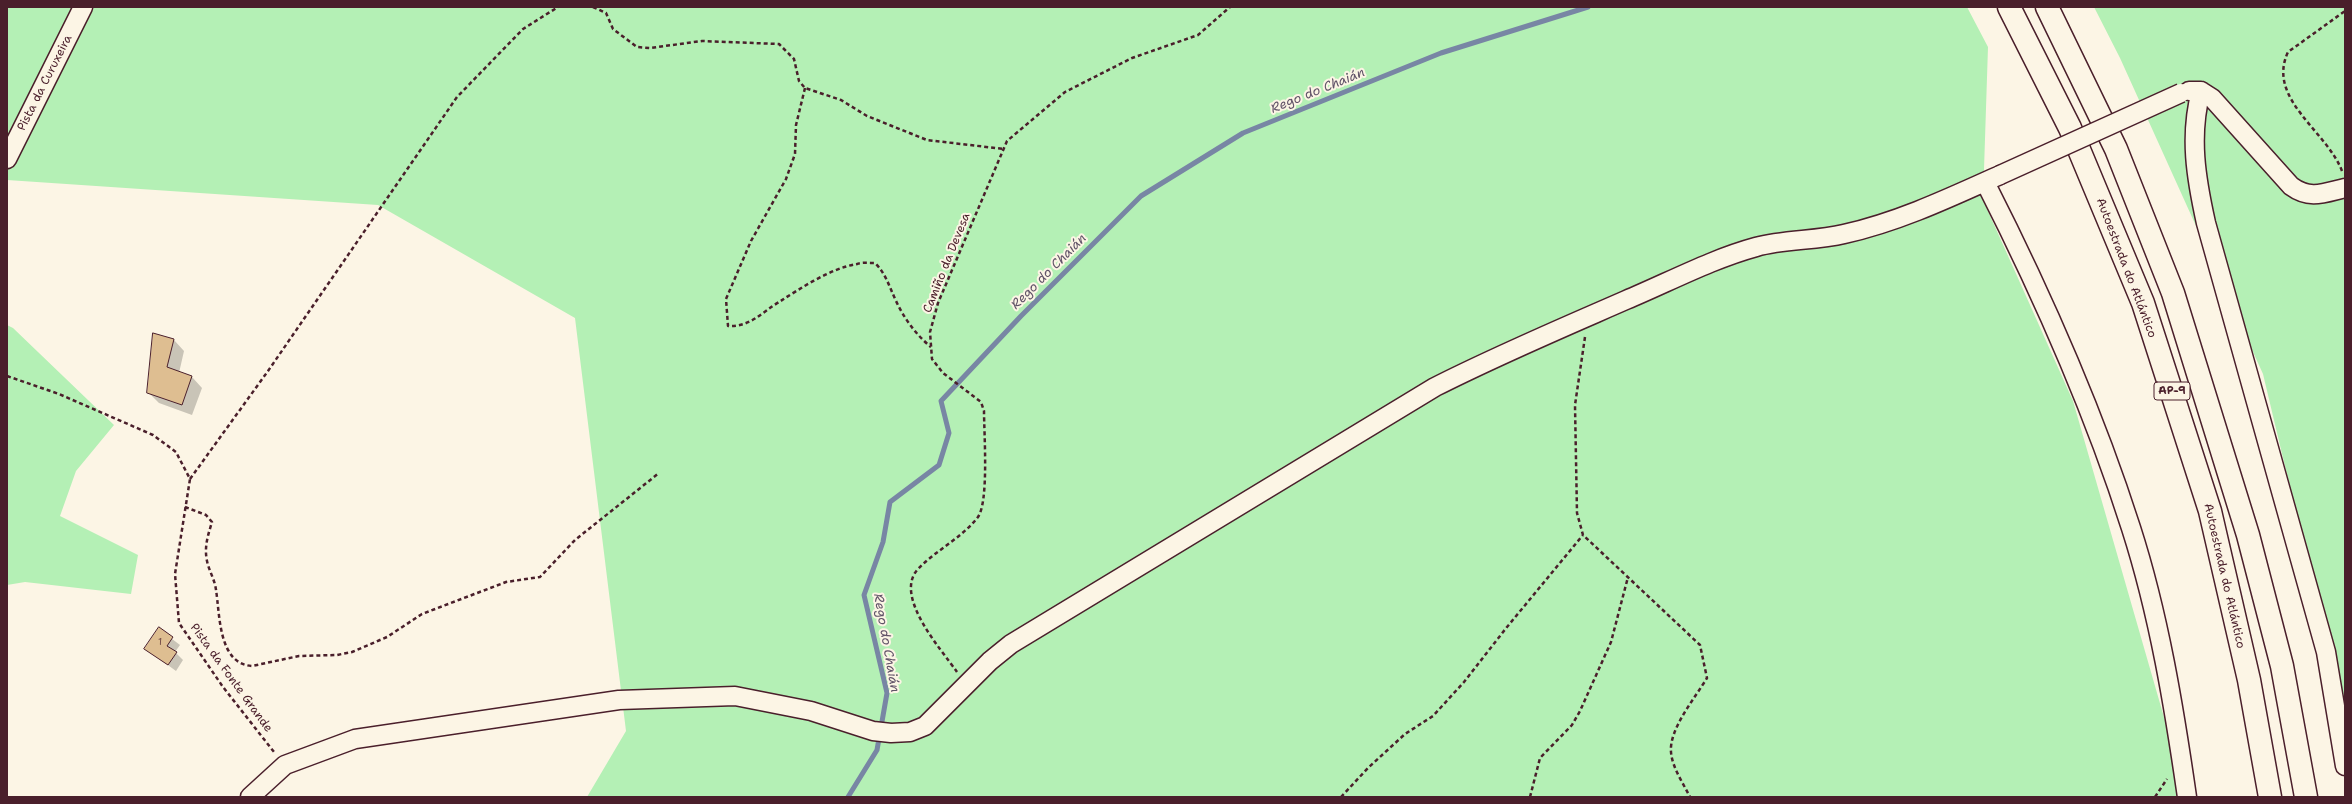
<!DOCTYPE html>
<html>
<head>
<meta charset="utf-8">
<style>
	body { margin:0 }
	#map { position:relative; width:2352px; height:804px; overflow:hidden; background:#fcf5e5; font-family:"Shantell Sans",sans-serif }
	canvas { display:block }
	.frame { position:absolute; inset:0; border:8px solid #4a1f2b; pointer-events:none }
</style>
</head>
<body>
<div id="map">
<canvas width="2352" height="804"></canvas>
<div class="frame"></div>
</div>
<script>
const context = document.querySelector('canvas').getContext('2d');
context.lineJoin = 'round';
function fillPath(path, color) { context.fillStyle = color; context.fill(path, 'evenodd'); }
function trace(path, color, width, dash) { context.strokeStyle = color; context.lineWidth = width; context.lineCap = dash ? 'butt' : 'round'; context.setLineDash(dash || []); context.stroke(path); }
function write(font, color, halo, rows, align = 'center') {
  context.font = font + ' "Shantell Sans",sans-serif'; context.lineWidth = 4; context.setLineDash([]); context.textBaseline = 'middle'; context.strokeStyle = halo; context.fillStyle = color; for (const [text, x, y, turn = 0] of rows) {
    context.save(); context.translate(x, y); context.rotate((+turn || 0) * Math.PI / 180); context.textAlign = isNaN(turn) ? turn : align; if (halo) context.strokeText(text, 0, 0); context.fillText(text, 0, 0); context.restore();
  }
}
const green = new Path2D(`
	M7,7H1967L1988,47L1983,200L2073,401L2176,759L2182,797H587L626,731L575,318L378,205L7,180Z
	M2094,7H2345V718L2263,374L2120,58Z
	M7,325L13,328L114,425L76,471L60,516L138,555L131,594L25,582L7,585Z`);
const shadow = new Path2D(`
	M154,334L174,340L184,351L179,373L192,377L202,388L192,415L159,403L148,392Z
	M159,629L180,645L175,652L183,660L176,671L146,649Z`);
const stream = new Path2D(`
	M848,797L877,750L887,693L864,595L883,542L890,502L939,465L949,433L941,401L1021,316L1141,196L1243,133L1441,53L1588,7`);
const building = new Path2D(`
	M153,333L174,339L167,367L192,376L182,405L147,393Z
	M159,627L173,637L167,646L177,652L168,665L144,649Z`);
const path = new Path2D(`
	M593,7L606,13L613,29L637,47L650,48L702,41L779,44L794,59L799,81L805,88L841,100L867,116L927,140L1004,149
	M805,88L796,125L795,154L786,179L751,241L726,299L728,326C750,327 761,313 779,302C801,288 831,268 857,264C862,262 869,263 875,263C886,274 889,286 896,301C904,318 916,335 931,347
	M2342,171C2327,131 2266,99 2288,52L2345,11
	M1585,337L1575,405L1577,513L1583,535L1700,645L1707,678C1695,698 1669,729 1671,752C1672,767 1683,783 1690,797
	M7,376L59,394L153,435L176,452L190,479L175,574L179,623L223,687L274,752
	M190,479L268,371L457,97L523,29L558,7
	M185,507L206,515L212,522C208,535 204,547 207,561C209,571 215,580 216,590C220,614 218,664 252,666L299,656L337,655L352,652L387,637L422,614L506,582L540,577L575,540L659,473
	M957,672C941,649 893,596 918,569C936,550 962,538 978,517C989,501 984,433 984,411L981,402L943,373L932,359L930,332L938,303L1007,141L1065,92L1132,58L1198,35L1230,7
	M1341,797L1368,768L1405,734L1433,716L1464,682L1507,627L1583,535
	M1530,797L1540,758L1572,725L1580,711L1611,642L1628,577
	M2155,797L2167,779`);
const minor = new Path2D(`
	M2189,91H2201L2212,98L2291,186C2310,200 2324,193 2345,188
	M2201,91C2189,136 2196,178 2206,223L2326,652L2345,766
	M7,159L83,7
	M1985,182C2040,290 2094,412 2131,528C2159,615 2174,707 2187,797
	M250,797L285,765L355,739L619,700L735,696L811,711L873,731L891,733L910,732L925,726L990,661L1011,644L1435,387C1498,355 1562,328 1626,300C1669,282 1712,259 1756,247C1785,239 1815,241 1844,234C1898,222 1949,198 2000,175`);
const motorway = new Path2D(`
	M2009,7L2070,128L2143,303L2210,511L2249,680L2270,797
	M2047,7L2116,149L2173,293L2248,535L2282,666L2306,797`);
const minorBridge = new Path2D(`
	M2000,175L2181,93`);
const numberNames = [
	["1",160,642]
];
const shields = [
	[2172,391,36]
];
const shieldNames = [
	["AP-9",2172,391]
];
const streetNames = [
	["Pista da Curuxeira",45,83,-63],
	["Camiño da Devesa",947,263,-68],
	["Autoestrada do Atlántico",2126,268,69],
	["Autoestrada do Atlántico",2224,576,77],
	["Pista da Fonte Grande",231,678,54]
];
const waterNames = [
	["Rego do Chaián",1318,91,-22],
	["Rego do Chaián",1049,272,-45],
	["Rego do Chaián",886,643,80]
];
fillPath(green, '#b4f0b5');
fillPath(shadow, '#0003');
trace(stream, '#7886a4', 5);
fillPath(building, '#debe91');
trace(building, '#4a1f2b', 1);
trace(minor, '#4a1f2b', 21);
trace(motorway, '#4a1f2b', 25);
trace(path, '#4a1f2b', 2.5, [4, 3]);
trace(minor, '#fcf5e5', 18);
trace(motorway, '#fcf5e5', 22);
trace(minorBridge, '#4a1f2b', 21, []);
trace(minorBridge, '#fcf5e5', 18);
write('10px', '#6f4744', null, numberNames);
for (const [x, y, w] of shields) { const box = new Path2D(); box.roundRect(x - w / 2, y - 9, w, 18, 3); context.fillStyle = '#fcf5e5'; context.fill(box); trace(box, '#4a1f2b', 1); }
write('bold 11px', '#4a1f2b', null, shieldNames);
write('12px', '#4a1f2b', '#fcf5e5', streetNames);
write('italic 13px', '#615368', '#fcf5e5', waterNames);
</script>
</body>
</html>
